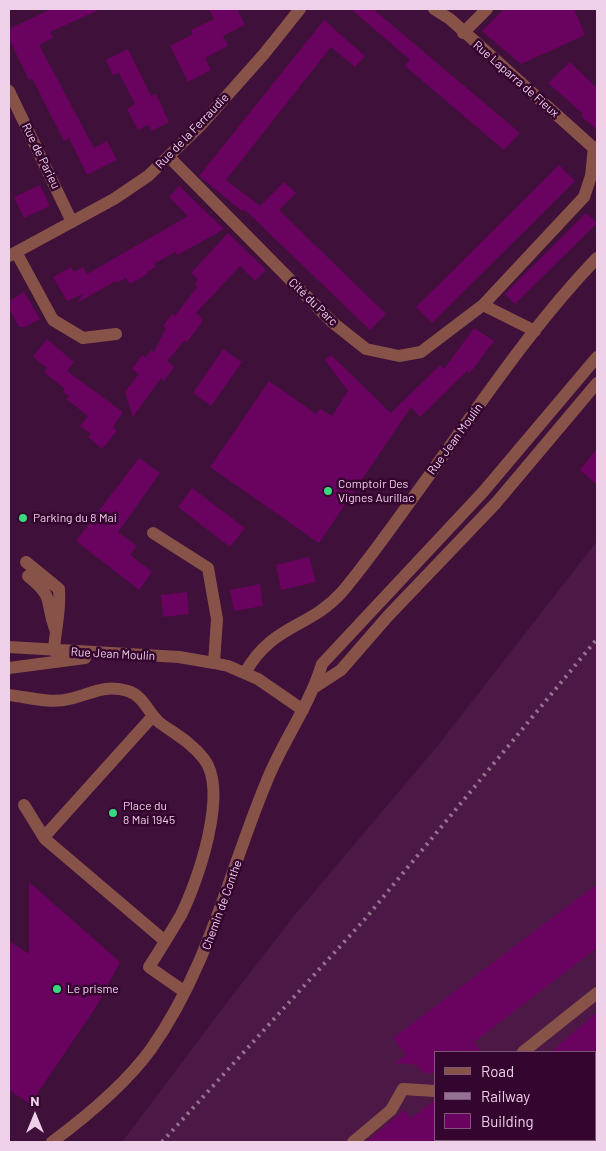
<!DOCTYPE html>
<html>
<head>
<meta charset="utf-8">
<style>
	body { margin:0 }
	#map { position:relative; width:606px; height:1151px; overflow:hidden; background:#3f1039; font-family:Barlow,sans-serif }
	canvas { display:block }
	.frame { position:absolute; inset:0; border:10px solid #eed0e8; pointer-events:none }
	.legend { position:absolute; left:434px; top:1051px; width:162px; height:90px; box-sizing:border-box; background:#34052e; border:1px solid #7e5678; margin:0; padding:6px 9px; list-style:none; font-size:15px; color:#eed0e8 }
	.legend li { display:flex; align-items:center; gap:10px; height:25px }
	.legend b { width:25px; border:1px solid #7e5678 }
	.north { position:absolute; left:10px; top:1091px; width:50px; height:50px; -webkit-text-stroke:4px #34052e; paint-order:stroke; rotate:0deg; font-size:14px; font-weight:700; line-height:20px; text-align:center; color:#eed0e8 }
	.north::after { content:''; display:block; margin:auto; width:18px; height:22px; background:#eed0e8; clip-path:polygon(50% 0,100% 100%,50% 72%,0 100%) }
</style>
</head>
<body>
<div id="map">
<canvas width="606" height="1151"></canvas>
<div class="frame"></div>
<ul class="legend">
<li><b style="height:6px;background:#875348"></b>Road</li>
<li><b style="height:6px;background:#977191"></b>Railway</li>
<li><b style="height:14px;background:#6a0360"></b>Building</li>
</ul>
<div class="north">N</div>
</div>
<script>
const context = document.querySelector('canvas').getContext('2d');
context.lineJoin = 'round';
function fillPath(path, color) { context.fillStyle = color; context.fill(path, 'evenodd'); }
function trace(path, color, width, dash) { context.strokeStyle = color; context.lineWidth = width; context.lineCap = dash ? 'butt' : 'round'; context.setLineDash(dash || []); context.stroke(path); }
function write(font, color, halo, rows, align = 'center') {
  context.font = font + ' Barlow,sans-serif'; context.lineWidth = 5; context.setLineDash([]); context.textBaseline = 'middle'; context.strokeStyle = halo; context.fillStyle = color; for (const [text, x, y, turn = 0] of rows) {
    context.save(); context.translate(x, y); context.rotate((+turn || 0) * Math.PI / 180); context.textAlign = isNaN(turn) ? turn : align; if (halo) context.strokeText(text, 0, 0); context.fillText(text, 0, 0); context.restore();
  }
}
const built = new Path2D(`
	M597,541V1142H122L225,1005L293,917L439,744ZM435,1052H595V1140H435Z`);
const building = new Path2D(`
	M51,9H101L50,32L53,38L39,45L94,148L107,141L117,160L87,175L69,138L64,141L32,78L29,80L9,39V29Z
	M209,9H237L245,25L223,36L228,46L205,58L211,70L188,82L170,46L193,34L191,30L214,19Z
	M351,9H373L520,133L504,150L405,66L410,60Z
	M504,9H574L585,35L521,64L482,31Z
	M324,20L365,56L355,67L331,47L226,180L260,206L284,182L296,193L279,210L386,314L370,330L244,209L242,211L199,176Z
	M128,49L151,96L156,94L169,122L152,131L148,125L138,130L127,109L135,104L119,73L113,75L106,60Z
	M570,62L597,88V130L581,116L583,114L548,83Z
	M559,165L575,181L432,323L416,307Z
	M40,185L50,206L24,218L14,197Z
	M179,186L224,229L178,255L175,252L154,264L156,267L147,272L148,274L130,284L126,278L117,283L116,281L77,303L83,294L67,301L53,277L71,267L74,272L83,267L87,274L188,216L169,197Z
	M586,213L597,223L515,304L505,294Z
	M228,233L266,270L255,281L240,266L196,313L202,318V322L187,342L185,340L167,361L174,367L164,381L161,378L133,417L125,392L139,374L132,369L142,355L146,357L151,350L154,352L166,328L163,326L172,314L175,316L197,287L195,284L198,280L191,273Z
	M24,292L40,319L25,327H19L9,308V301Z
	M474,328L494,341L470,373L467,371L420,417L411,407L319,543L210,467L269,381L316,414L320,409L332,416L348,391L325,360L331,355L391,413L440,365L444,369Z
	M47,339L74,362L67,371L123,412L113,427L117,431L102,449L88,437L91,434L80,426L88,416L66,399L69,396L63,392L65,389L44,372L47,368L33,357Z
	M223,349L242,362L211,406L193,393Z
	M597,449V485L580,470Z
	M139,458L160,473L118,532L137,546L130,555L152,572L139,590L76,541Z
	M192,488L245,528L230,547L178,507Z
	M309,557L316,582L281,590L276,565Z
	M260,584L263,606L234,611L230,590Z
	M187,592L189,614L163,617L161,595Z
	M29,882L120,962L96,1007L30,1104L9,1090V941L29,954Z
	M597,884V948L474,1042L481,1052H435V1072L429,1074L421,1071L417,1065L394,1063L406,1055L393,1038Z
	M597,1012V1052H551Z
	M435,1100V1142H366L404,1110L411,1118Z`);
const minor = new Path2D(`
	M434,9L450,19L597,151
	M463,33L487,9
	M9,91L72,222
	M169,157L332,322L366,349L399,356L421,352L483,305L584,197L591,176L594,147
	M16,252L53,320L83,338L116,334
	M9,256L114,199L148,176L200,126L264,54L300,9
	M483,305L535,331
	M153,533L208,568L217,619L214,663
	M26,562L59,589C61,610 55,630 54,651
	M28,576C56,599 44,599 55,629
	M9,647L179,657L214,663L228,666L258,679L303,710
	M9,668L85,658
	M245,673C272,624 309,629 342,592C368,561 391,528 415,495C473,415 528,330 597,258
	M315,687L341,670L388,616L496,503L597,383
	M9,695C28,697 50,704 69,699C92,694 103,684 128,691C144,696 148,713 160,723C175,734 192,743 204,759C229,791 198,881 181,915C171,932 160,950 149,967L185,992
	M24,805L45,839L165,941
	M44,837L153,716
	M523,1052L597,993
	M480,1140L482,1142
	M52,1142C87,1116 125,1085 151,1049C209,967 228,874 266,783C282,742 309,707 322,664L483,492L597,357
	M353,1142L391,1110L403,1089L435,1091`);
const rail = new Path2D(`
	M162,1142L365,919L597,639`);
const markers = [
	[328,491,5,"#3bd77f"],
	[23,518,5,"#3bd77f"],
	[113,813,5,"#3bd77f"],
	[57,989,5,"#3bd77f"]
];
const streetNames = [
	["Rue Laparra de Fieux",516,79,41],
	["Rue de la Ferraudie",192,131,-46],
	["Rue de Parieu",41,156,64],
	["Cité du Parc",313,302,44],
	["Rue Jean Moulin",455,439,-54],
	["Rue Jean Moulin",113,654,3],
	["Chemin de Conthe",222,905,-70]
];
const poiNames = [
	["Comptoir Des",338,484],
	["Vignes Aurillac",338,498],
	["Parking du 8 Mai",33,518],
	["Place du",123,806],
	["8 Mai 1945",123,820],
	["Le prisme",67,989]
];
fillPath(built, '#4c1845');
fillPath(building, '#6a0360');
trace(minor, '#875348', 12);
trace(rail, '#977191', 4, [2.5, 5]);
for (const [x, y, r, color] of markers) { const dot = new Path2D(); dot.arc(x, y, r, 0, 2 * Math.PI); context.fillStyle = color; context.fill(dot); trace(dot, '#34052e', 2); }
write('12px', '#eed0e8', '#34052e', streetNames);
write('12px', '#eed0e8', '#34052e', poiNames, 'left');
</script>
</body>
</html>
